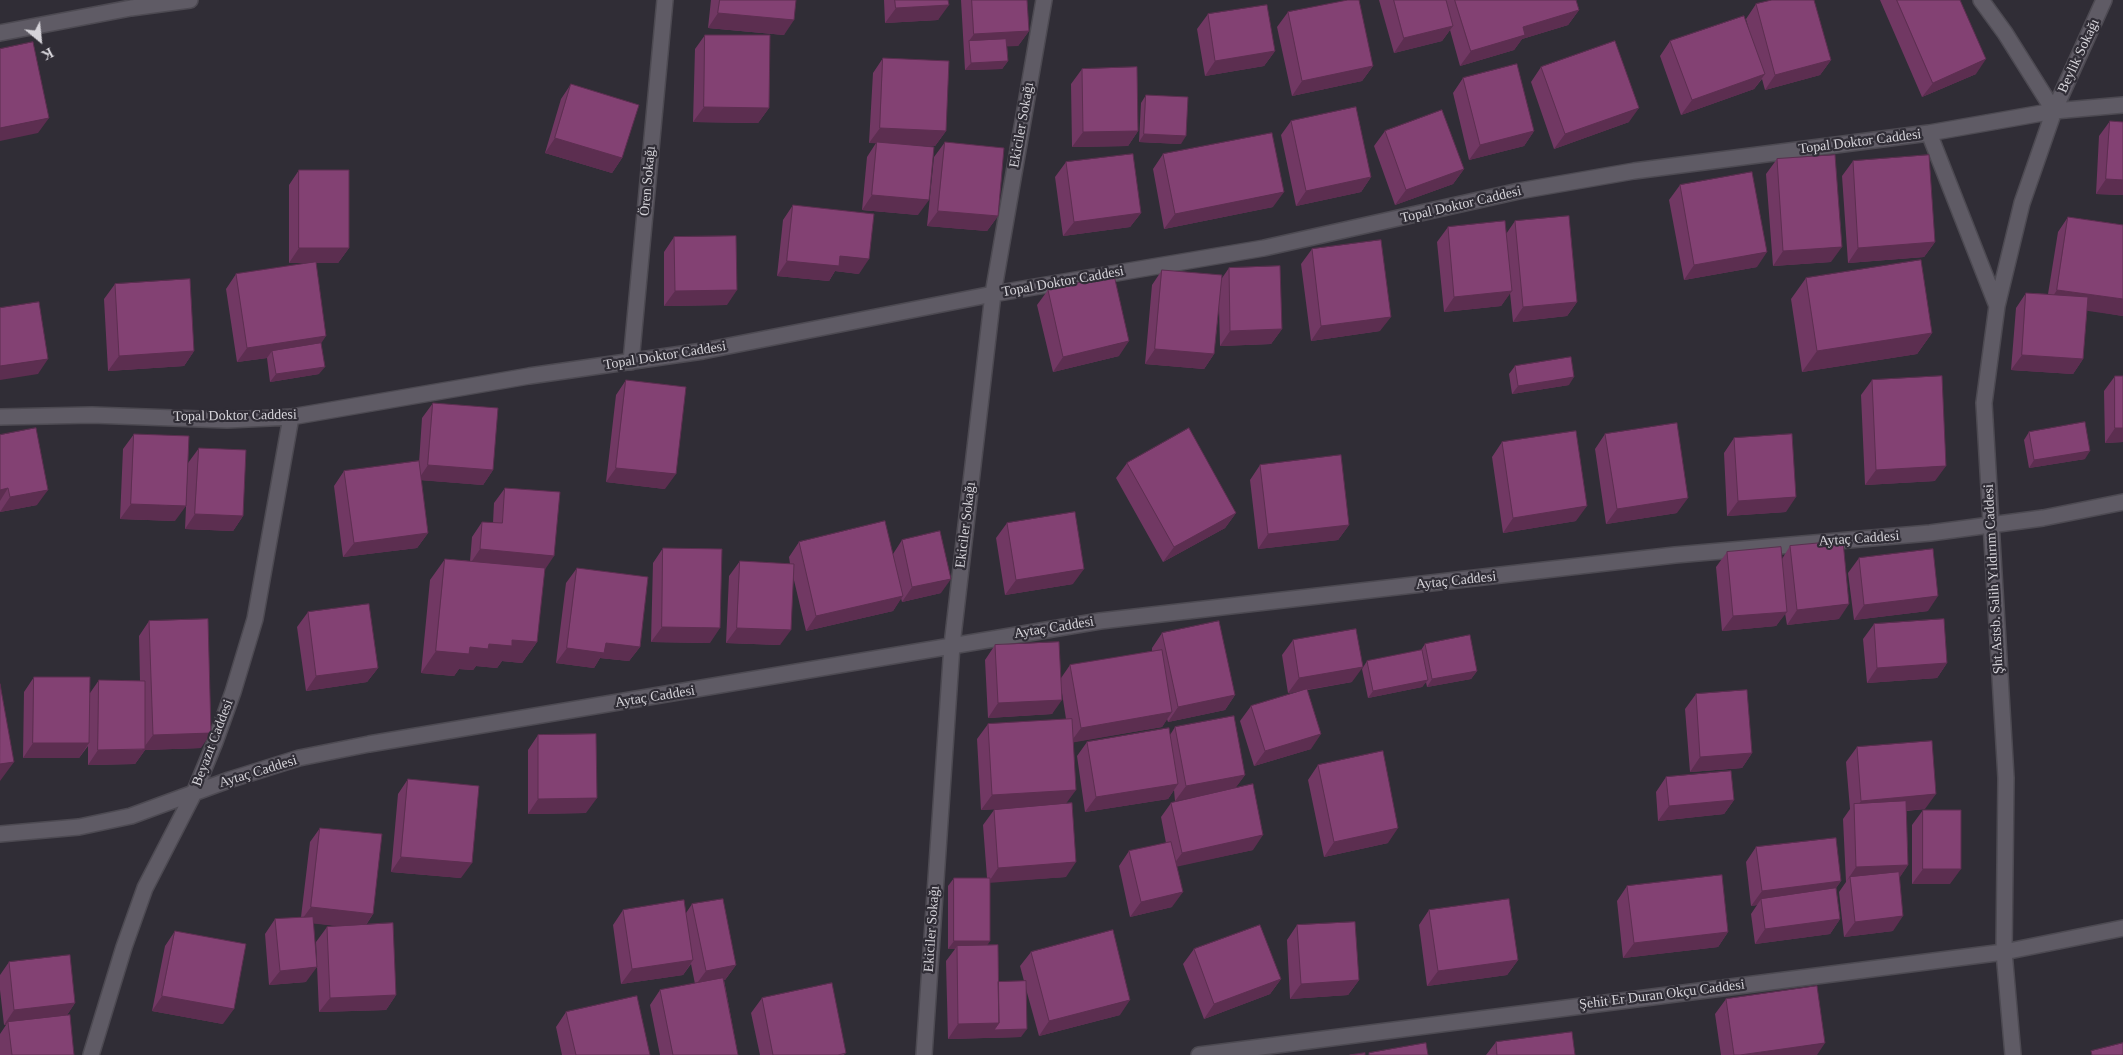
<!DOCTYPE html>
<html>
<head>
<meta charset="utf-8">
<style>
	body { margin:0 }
	#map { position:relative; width:2123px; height:1055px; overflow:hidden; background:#302d36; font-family:Georgia,serif }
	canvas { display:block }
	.north { position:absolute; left:15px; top:15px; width:50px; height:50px; -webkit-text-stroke:4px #302d36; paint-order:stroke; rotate:152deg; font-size:14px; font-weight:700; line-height:20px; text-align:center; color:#d5d3d9 }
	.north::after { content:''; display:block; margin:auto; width:18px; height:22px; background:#d5d3d9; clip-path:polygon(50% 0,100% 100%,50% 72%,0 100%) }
</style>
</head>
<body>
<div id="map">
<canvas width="2123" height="1055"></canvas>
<div class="north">K</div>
</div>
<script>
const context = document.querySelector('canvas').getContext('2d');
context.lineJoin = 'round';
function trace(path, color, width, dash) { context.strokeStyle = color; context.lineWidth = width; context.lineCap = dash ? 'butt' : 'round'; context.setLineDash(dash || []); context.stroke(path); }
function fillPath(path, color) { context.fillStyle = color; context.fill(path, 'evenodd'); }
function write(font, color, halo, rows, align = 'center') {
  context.font = font + ' Georgia,serif'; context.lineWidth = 4.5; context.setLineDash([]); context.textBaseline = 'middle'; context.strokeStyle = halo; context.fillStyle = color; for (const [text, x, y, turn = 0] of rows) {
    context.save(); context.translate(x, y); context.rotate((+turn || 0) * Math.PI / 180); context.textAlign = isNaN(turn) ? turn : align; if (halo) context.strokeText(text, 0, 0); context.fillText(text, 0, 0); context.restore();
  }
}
const minor = new Path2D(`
	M1981,0L2005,33L2054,111
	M0,33L131,8L190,0
	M1929,133L1997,306
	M631,362L665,0
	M0,417L92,415L227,420L291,417L529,376L703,351L993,294L1264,248L1519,191L1634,171L1929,133L2054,111L2123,105
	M0,834L79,827L131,816L229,780L299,758L369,744L1100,621L1675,555L1930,533L2043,518L2123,502
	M91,1055L124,947L145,888L194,793L215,742L233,692L255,619L291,417
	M924,1055L952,645L993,294L1044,0
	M1199,1055L2004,952L2123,928
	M2013,1055L2004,952L2006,778L1984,403L1997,306L2022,203L2054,111L2104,0`);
const wall = new Path2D(`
	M711,0H796L784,35L708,28Z
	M884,0H948L938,20L885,23Z
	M961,0H1027L1029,31L1018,46H1007L1008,61L1002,69L965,70Z
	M1379,0H1576L1579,10L1568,25L1522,39L1514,50L1460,66L1450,30L1442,41L1394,53Z
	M1880,0H1960L1976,74L1922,97Z
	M1756,4L1831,60L1820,75L1765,90L1762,79L1754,89L1681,115L1660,56L1670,41L1749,30L1746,19Z
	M1288,12L1373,66L1362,81L1292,96L1277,27Z
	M1208,14L1275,51L1264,66L1205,76L1197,29Z
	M705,35L769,108L758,123L693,122L695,49Z
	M883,58L946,131L935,146L909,145L918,215L862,210L867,157L876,143H869L873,73Z
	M1541,67L1629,122L1554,149L1531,82Z
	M1082,69L1138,131L1128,146L1072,147L1071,84Z
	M1463,78L1534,131L1524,146L1469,160L1453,93Z
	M571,84L622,158L612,173L545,153L561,99Z
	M1146,95L1181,144L1139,142L1141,103Z
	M1291,121L1371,177L1361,192L1296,206L1281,135Z
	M2110,121L2123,195L2096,194L2099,136Z
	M1385,131L1464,169L1453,184L1395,205L1374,146Z
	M945,142L998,216L987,231L927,226L934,157Z
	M1163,154L1273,207L1164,229L1153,169Z
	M1777,159L1831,262L1773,266L1766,174Z
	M1853,161L1935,242L1924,257L1848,263L1842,176Z
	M1066,162L1141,213L1130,227L1063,236L1055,177Z
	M299,170L349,248L338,263H316L321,343L319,374L270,382L267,358L237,362L226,289L236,274L308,263H289V185Z
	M1680,185L1757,267L1684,280L1669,200Z
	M793,205L859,274L835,271L829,281L777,276L783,220Z
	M2068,217L2123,225V316L2087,310L2083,359L2073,374L2011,370L2016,308L2026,293L2048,294L2058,232Z
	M1515,221L1577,302L1567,316L1513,322L1510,293L1501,306L1444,312L1437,242L1448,227L1506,234Z
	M674,237L727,305L664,306V252Z
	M1312,249L1380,331L1311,341L1301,264Z
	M1229,268L1282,329L1271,344L1220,346L1219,307L1214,354L1204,369L1145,364L1152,285L1162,270L1222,278Z
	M1806,278L1932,333L1917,354L1802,372L1791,299Z
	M115,284L194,351L184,366L108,371L104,299Z
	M1048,290L1119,356L1053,372L1037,305Z
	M1515,366L1569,385L1512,394L1509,374Z
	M2115,376L2123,442L2105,443L2104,391Z
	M626,380L665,489L606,482L616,395Z
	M1872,380L1935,481L1865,485L1861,395Z
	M433,403L493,470L483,485L421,480L428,533L417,548L343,557L334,486L344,471L419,463L422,418Z
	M2029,432L2085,459L2029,468L2024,440Z
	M134,434L175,521L120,519L123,449Z
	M1605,434L1677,513L1606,524L1595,449Z
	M0,435L37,505L0,512Z
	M1734,438L1786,512L1727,516L1724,453Z
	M1502,442L1576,521L1503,533L1492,457Z
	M199,448L243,516L233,531L185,529L188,463Z
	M1127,463L1236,513L1225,528L1163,562L1116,478Z
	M1260,465L1349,525L1338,540L1258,549L1250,480Z
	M505,488L544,570L537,642L522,663L502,661L497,668L476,666L473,670L459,669L454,676L421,673L430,580L445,559L470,561L472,537L482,522L493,523L494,503Z
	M1007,523L1073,584L1005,595L996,538Z
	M902,540L941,593L902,602L901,598L893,611L806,631L793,576L780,645L726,643L729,576L740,561L790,564L789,557L799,542L893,554Z
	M1790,546L1839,619L1787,625L1785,613L1776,626L1722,631L1716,567L1727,552L1782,559Z
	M663,548L710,643L651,642L653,563Z
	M1859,558L1928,611L1854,620L1848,573Z
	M577,568L640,647L629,661L600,658L594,668L556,663L566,583Z
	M308,612L378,668L367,682L306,691L297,627Z
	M149,621L201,748L145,750L135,764L88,765V746L79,758H23L24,692L34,677L90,693L99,680L140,681L139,636Z
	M1874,624L1947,663L1937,678L1867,683L1863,639Z
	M1162,633L1235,695L1225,710L1168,722L1167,719L1162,727L1073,742L1066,804V877L990,882L987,946L998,982L1024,981L1020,966L1031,952L1120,1015L1039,1036L1026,989L1021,1037L948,1039L946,961L955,949H948V886L954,878H987L983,825L994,810L1013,808L981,810L977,739L988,724L1066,719L1062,693L1052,714L988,718L985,660L995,645L1061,678L1070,665L1152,651V648Z
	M1293,640L1352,682L1308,690L1311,749L1254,766L1240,721L1251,706L1303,691L1288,693L1282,655Z
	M1425,644L1477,671L1471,679L1427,687L1426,682L1422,687L1368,698L1362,669L1367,661L1421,650Z
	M1696,694L1752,753L1742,768L1690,772L1685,709Z
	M1175,727L1245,775L1235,788L1253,850L1177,866L1172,907L1130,917L1119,866L1129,851L1166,843L1161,817L1171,803L1204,795L1175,801L1174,790L1168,799L1085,812L1077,756L1087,742L1170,735Z
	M538,735L586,813L528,814V750Z
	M1857,747L1925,809L1906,811L1908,865L1899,878L1893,931L1844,937L1839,892L1846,882L1843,819L1850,809L1846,762Z
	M1318,765L1388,843L1324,857L1308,780Z
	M1666,777L1734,800L1724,814L1658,821L1656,792Z
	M408,779L461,878L391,872L398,794Z
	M1923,810L1950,884H1912V825Z
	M320,828L373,914L366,925L396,995L386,1010L319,1012L316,942L327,927L339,926L313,923L306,982L269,985L265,934L275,919L301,917L310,842Z
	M1756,847L1841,881L1836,888L1840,919L1830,934L1755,944L1751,914L1757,905L1751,906L1746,862Z
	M1627,886L1728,932L1718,947L1623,958L1617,901Z
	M692,904L736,965L725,980H724L738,1055H660L650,1005L660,990L695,984L691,964L683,975L621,984L613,925L623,910L686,913Z
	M1429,910L1518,960L1507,975L1427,986L1419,925Z
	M1297,925L1359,980L1348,995L1290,999L1287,940Z
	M175,931L223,1024L152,1011L165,946Z
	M1194,949L1281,979L1270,994L1204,1019L1183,964Z
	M9,962L75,1003L67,1015L74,1055H0V1034L6,1025H4L0,990V975Z
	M762,998L845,1055H760L751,1013Z
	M1726,999L1817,1055H1721L1715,1014Z
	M566,1012L650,1055H562L556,1027Z
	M1496,1042L1497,1055H1486Z`);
const shadedWall = new Path2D(`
	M949,5L938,20L885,23L896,8Z
	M1579,10L1568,25L1522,39L1514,50L1460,66L1471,51L1523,27Z
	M718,13L794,20L784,35L708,28Z
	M1453,26L1442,41L1394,53L1404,38Z
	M1029,31L1018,46L970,48L969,41L974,34Z
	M1275,51L1264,66L1205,76L1215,61Z
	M1986,59L1976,74L1922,97L1933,83Z
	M1831,60L1820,75L1765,90L1775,75Z
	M1008,61L1002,69L965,70L971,63Z
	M1373,66L1362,81L1292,96L1302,81Z
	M1765,74L1754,89L1681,115L1692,100Z
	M704,107L769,108L758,123L693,122Z
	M1639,108L1629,122L1554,149L1565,134Z
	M49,118L38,133L0,141V128Z
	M880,128L946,131L935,146L869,143Z
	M1138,131L1128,146L1072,147L1083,132Z
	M1534,131L1524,146L1469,160L1480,145Z
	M1144,134L1186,136L1181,144L1139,142Z
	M555,138L622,158L612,173L545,153Z
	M1464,169L1453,184L1395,205L1406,190Z
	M1371,177L1361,192L1296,206L1306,191Z
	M2106,179L2123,180V195L2096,194Z
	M1284,192L1273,207L1164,229L1175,214Z
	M872,195L929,200L918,215L862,210Z
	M938,211L998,216L987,231L927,226Z
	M1141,213L1130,227L1063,236L1074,222Z
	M1935,242L1924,257L1848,263L1858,248Z
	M1842,247L1831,262L1773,266L1783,251Z
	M299,248H349L338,263H289Z
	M1767,252L1757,267L1684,280L1694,265Z
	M840,256L869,259L859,274L835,271L829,281L777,276L787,261Z
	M737,290L727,305L664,306L675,291Z
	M2057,290L2123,299V316L2047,305Z
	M1512,291L1501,306L1444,312L1454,297Z
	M1577,302L1567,316L1513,322L1523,307Z
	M1391,317L1380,331L1311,341L1321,326Z
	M1282,329L1271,344L1220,346L1230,331Z
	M1932,333L1917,354L1802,372L1817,351Z
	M326,336L316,351H272L267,358L237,362L247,348Z
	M1129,341L1119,356L1053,372L1063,357Z
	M1155,349L1214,354L1204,369L1145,364Z
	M194,351L184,366L108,371L119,356Z
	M2022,355L2083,359L2073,374L2011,370Z
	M48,359L38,374L0,380V366Z
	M325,367L319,374L270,382L276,374Z
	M1574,377L1569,385L1512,394L1518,386Z
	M2115,428H2123V442L2105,443Z
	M2090,451L2085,459L2029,468L2034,460Z
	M428,465L493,470L483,485L418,480Z
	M1946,466L1935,481L1865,485L1876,470Z
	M616,468L676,474L665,489L606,482Z
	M8,488L0,501V490Z
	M48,490L37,505L0,512L10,497Z
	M1796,497L1786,512L1727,516L1738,501Z
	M1688,498L1677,513L1606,524L1617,509Z
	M131,504L186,506L175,521L120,519Z
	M1587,506L1576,521L1503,533L1513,518Z
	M1236,513L1225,528L1163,562L1174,547Z
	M195,514L243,516L233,531L185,529Z
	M1349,525L1338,540L1258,549L1268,534Z
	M428,533L417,548L343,557L354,543Z
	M480,549L554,556L544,571L470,564Z
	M1084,569L1073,584L1005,595L1016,580Z
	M951,579L941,593L902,602L912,587Z
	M903,596L893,611L806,631L816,616Z
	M1938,596L1928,611L1854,620L1864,605Z
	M1849,604L1839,619L1787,625L1797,610Z
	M1787,612L1776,626L1722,631L1733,616Z
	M662,627L720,628L710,643L651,642Z
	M737,628L791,630L780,645L726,643Z
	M512,640L537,642L522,663L502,661L497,668L476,666L473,670L459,669L454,676L421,673L436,651L470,647Z
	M606,643L640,647L629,661L600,658L594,668L556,663L567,648Z
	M1947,663L1937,678L1867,683L1877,668Z
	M1363,667L1352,682L1288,693L1299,678Z
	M378,668L367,682L306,691L316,676Z
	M1477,671L1471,679L1427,687L1432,679Z
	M1428,680L1422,687L1368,698L1373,691Z
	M1235,695L1225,710L1168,722L1178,707Z
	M1062,700L1052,714L988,718L998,703Z
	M1172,712L1162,727L1070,743L1081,728Z
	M211,733L201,748L145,750L135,764L88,765L98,750H142L153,735Z
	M1321,734L1311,749L1254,766L1265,751Z
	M33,743H89L79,758H23Z
	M1752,753L1742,768L1690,772L1700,757Z
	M14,762L0,781V764Z
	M1245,775L1234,790L1175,801L1186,786Z
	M1178,784L1168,799L1085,812L1096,797Z
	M1076,790L1065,805L981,810L992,795Z
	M1936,794L1925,809L1854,815V811L1861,801Z
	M597,798L586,813L528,814L538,799Z
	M1734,800L1724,814L1658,821L1669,806Z
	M1398,828L1388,843L1324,857L1334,842Z
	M1263,835L1253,850L1171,868L1182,853Z
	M401,857L472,863L461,878L391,872Z
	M1076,862L1066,877L988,883L998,868Z
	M1908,865L1898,880L1850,877L1846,882L1856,867Z
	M1923,869H1961L1950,884H1912Z
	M1841,881L1830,896L1761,899L1757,905L1751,906L1762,891Z
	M1183,892L1172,907L1130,917L1141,902Z
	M311,907L373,914L363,929L300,922Z
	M1903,916L1893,931L1844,937L1855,922Z
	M1840,919L1830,934L1755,944L1765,929Z
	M1728,932L1718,947L1623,958L1634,943Z
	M954,941H990L985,949L957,946L955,949H948Z
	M693,960L683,975L621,984L632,969Z
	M1518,960L1507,975L1427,986L1438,971Z
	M736,965L725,980L695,986L706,971Z
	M317,967L306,982L269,985L280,971Z
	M1281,979L1270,994L1204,1019L1214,1004Z
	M1359,980L1348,995L1290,999L1301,984Z
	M396,995L386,1010L319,1012L330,998Z
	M162,996L234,1009L223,1024L152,1011Z
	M1130,1000L1120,1015L1039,1036L1049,1021Z
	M75,1003L65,1018L8,1022L6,1025H4L14,1010Z
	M999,1023L1027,1029L1021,1037L948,1039L958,1024Z
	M1825,1043L1817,1055H1740Z`);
const building = new Path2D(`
	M720,0H796L794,20L718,13Z
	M895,0H948L949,5L896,8Z
	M972,0H1027L1029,31L974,34Z
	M1348,0H1359L1373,66L1302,81L1288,12Z
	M1394,0H1446L1453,26L1404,38Z
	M1455,0H1576L1579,10L1523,27L1525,35L1471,51Z
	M1772,0H1814L1831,60L1775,75L1756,4Z
	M1897,0H1960L1986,59L1933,83Z
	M1267,5L1275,51L1215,61L1208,14Z
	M1744,16L1765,74L1692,100L1670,41Z
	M705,35H770L769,108L704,107Z
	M1006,39L1008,61L971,63L969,41Z
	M1615,41L1639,108L1565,134L1541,67Z
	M33,42L49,118L0,128V49Z
	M883,58L949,61L946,131L880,128Z
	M1517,64L1534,131L1480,145L1463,78Z
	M1137,67L1138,131L1083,132L1082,69Z
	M571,84L639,105L622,158L555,138Z
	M1146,95L1188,97L1186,136L1144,134Z
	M1356,107L1371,177L1306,191L1291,121Z
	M1442,110L1464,169L1406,190L1385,131Z
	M2110,121L2123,122V180L2106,179Z
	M1272,133L1284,192L1175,214L1163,154Z
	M877,142L934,147L929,200L872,195Z
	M945,142L1004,148L998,216L938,211Z
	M1133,154L1141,213L1074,222L1066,162Z
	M1835,155L1842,247L1783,251L1777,159Z
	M1929,155L1935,242L1858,248L1853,161Z
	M299,170H349V248H299Z
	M1752,172L1767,252L1694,265L1680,185Z
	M793,205L874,214L869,259L840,256L839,266L787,261Z
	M1569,216L1577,302L1523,307L1515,221Z
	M2068,217L2123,225V299L2057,290Z
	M1505,221L1512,291L1454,297L1448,227Z
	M736,236L737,290L675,291L674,237Z
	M1381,240L1391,317L1321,326L1312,249Z
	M1921,260L1932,333L1817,351L1806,278Z
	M316,262L326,336L247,348L236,274Z
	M1280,266L1282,329L1230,331L1229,268Z
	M1162,270L1222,275L1214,354L1155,349Z
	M1114,275L1129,341L1063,357L1048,290Z
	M190,279L194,351L119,356L115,284Z
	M2026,293L2088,297L2083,359L2022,355Z
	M39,302L48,359L0,366V308Z
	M321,343L325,367L276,374L272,351Z
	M1571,357L1574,377L1518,386L1515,366Z
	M1942,376L1946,466L1876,470L1872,380Z
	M2115,376H2123V428H2115Z
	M626,380L686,387L676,474L616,468Z
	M433,403L498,408L493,470L428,465Z
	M2085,422L2090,451L2034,460L2029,432Z
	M1677,423L1688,498L1617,509L1605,434Z
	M36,428L48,490L10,497L8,488L0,490V435Z
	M1189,428L1236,513L1174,547L1127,463Z
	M1576,431L1587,506L1513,518L1502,442Z
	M134,434L189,436L186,506L131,504Z
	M1792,434L1796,497L1738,501L1734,438Z
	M199,448L246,450L243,516L195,514Z
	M1341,455L1349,525L1268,534L1260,465Z
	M419,461L428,533L354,543L344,471Z
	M505,488L560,492L554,556L480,549L482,522L502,523Z
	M1075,512L1084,569L1016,580L1007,523Z
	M885,521L903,596L816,616L799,542Z
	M940,531L951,579L912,587L902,540Z
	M1843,541L1849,604L1797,610L1790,546Z
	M1781,547L1787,612L1733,616L1727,552Z
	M663,548L722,549L720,628L662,627Z
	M1933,549L1938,596L1864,605L1859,558Z
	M445,559L545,568L537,642L512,640V646L489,644L488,649L470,647L469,654L436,651Z
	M740,561L794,564L791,630L737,628Z
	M577,568L648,577L640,647L606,643L604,653L567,648Z
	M369,604L378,668L316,676L308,612Z
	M208,619L211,733L153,735L149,621Z
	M1944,619L1947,663L1877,668L1874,624Z
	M1219,621L1235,695L1178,707L1162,633Z
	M1356,629L1363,667L1299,678L1293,640Z
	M1470,635L1477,671L1432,679L1425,644Z
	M1059,642L1062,700L998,703L995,645Z
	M1162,650L1172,712L1081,728L1070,665Z
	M1422,650L1428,680L1373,691L1367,661Z
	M34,677H90L89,743H33Z
	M99,680L145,681V749L98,750Z
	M0,684L14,762L0,764Z
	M1307,689L1321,734L1265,751L1251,706Z
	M1747,690L1752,753L1700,757L1696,694Z
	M1234,716L1245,775L1186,786L1175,727Z
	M1072,719L1076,790L992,795L988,724Z
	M1169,728L1178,784L1096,797L1087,742Z
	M596,734L597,798L538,799V735Z
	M1932,741L1936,794L1861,801L1857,747Z
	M1383,751L1398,828L1334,842L1318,765Z
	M1731,771L1734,800L1669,806L1666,777Z
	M408,779L479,786L472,863L401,857Z
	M1253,784L1263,835L1182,853L1171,803Z
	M1906,801L1908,865L1856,867L1854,804Z
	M1072,803L1076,862L998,868L994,810Z
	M1923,810H1961V869H1923Z
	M320,828L382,834L373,914L311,907Z
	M1836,838L1841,881L1762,891L1756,847Z
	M1171,842L1183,892L1141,902L1129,851Z
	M1899,872L1903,916L1855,922L1850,877Z
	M1722,875L1728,932L1634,943L1627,886Z
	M954,878H990V941H954Z
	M1836,888L1840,919L1765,929L1761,899Z
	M723,899L736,965L706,971L692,904Z
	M1509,899L1518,960L1438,971L1429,910Z
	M684,900L693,960L632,969L623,910Z
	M313,917L317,967L280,971L275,919Z
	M1355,922L1359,980L1301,984L1297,925Z
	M393,923L396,995L330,998L327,927Z
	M1260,925L1281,979L1214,1004L1194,949Z
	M1113,930L1130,1000L1049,1021L1031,952Z
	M175,931L246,944L234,1009L162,996Z
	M998,945L999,1023L958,1024L957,946Z
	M70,955L75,1003L14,1010L9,962Z
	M723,978L738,1055H673L660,990Z
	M1026,981L1027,1029L994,1030L999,1023L998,982Z
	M832,983L846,1053L838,1055H773L762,998Z
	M1817,986L1825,1043L1740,1055H1734L1726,999Z
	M637,996L650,1055H576L566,1012Z
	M70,1015L74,1055H12L8,1022Z
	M1572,1032L1575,1055H1497L1496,1042Z
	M1426,1043L1428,1055H1369V1053Z
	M2123,1043V1055H2092L2091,1051Z
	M1365,1053V1055H1350Z`);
const streetNames = [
	["Beylik Sokağı",2079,56,-65],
	["Ekiciler Sokağı",1022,125,-80],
	["Topal Doktor Caddesi",1860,142,-7],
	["Ören Sokağı",648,181,-85],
	["Topal Doktor Caddesi",1461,205,-13],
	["Topal Doktor Caddesi",1063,282,-10],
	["Topal Doktor Caddesi",665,356,-9],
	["Topal Doktor Caddesi",235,416,-1],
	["Ekiciler Sokağı",966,525,-83],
	["Aytaç Caddesi",1859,539,-4],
	["Şht.Astsb. Salih Yıldırım Caddesi",1994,579,-93],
	["Aytaç Caddesi",1456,581,-6],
	["Aytaç Caddesi",1054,628,-9],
	["Aytaç Caddesi",655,697,-9],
	["Beyazıt Caddesi",213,743,-69],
	["Aytaç Caddesi",258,772,-17],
	["Ekiciler Sokağı",932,929,-86],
	["Şehit Er Duran Okçu Caddesi",1662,995,-7]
];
trace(minor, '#4d4a52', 18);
trace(minor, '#5f5b65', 15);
fillPath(wall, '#713863');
fillPath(shadedWall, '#5c2e50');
fillPath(building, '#834173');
trace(building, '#5c2e50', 1);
write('14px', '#d5d3d9', '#302d36', streetNames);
</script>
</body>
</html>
